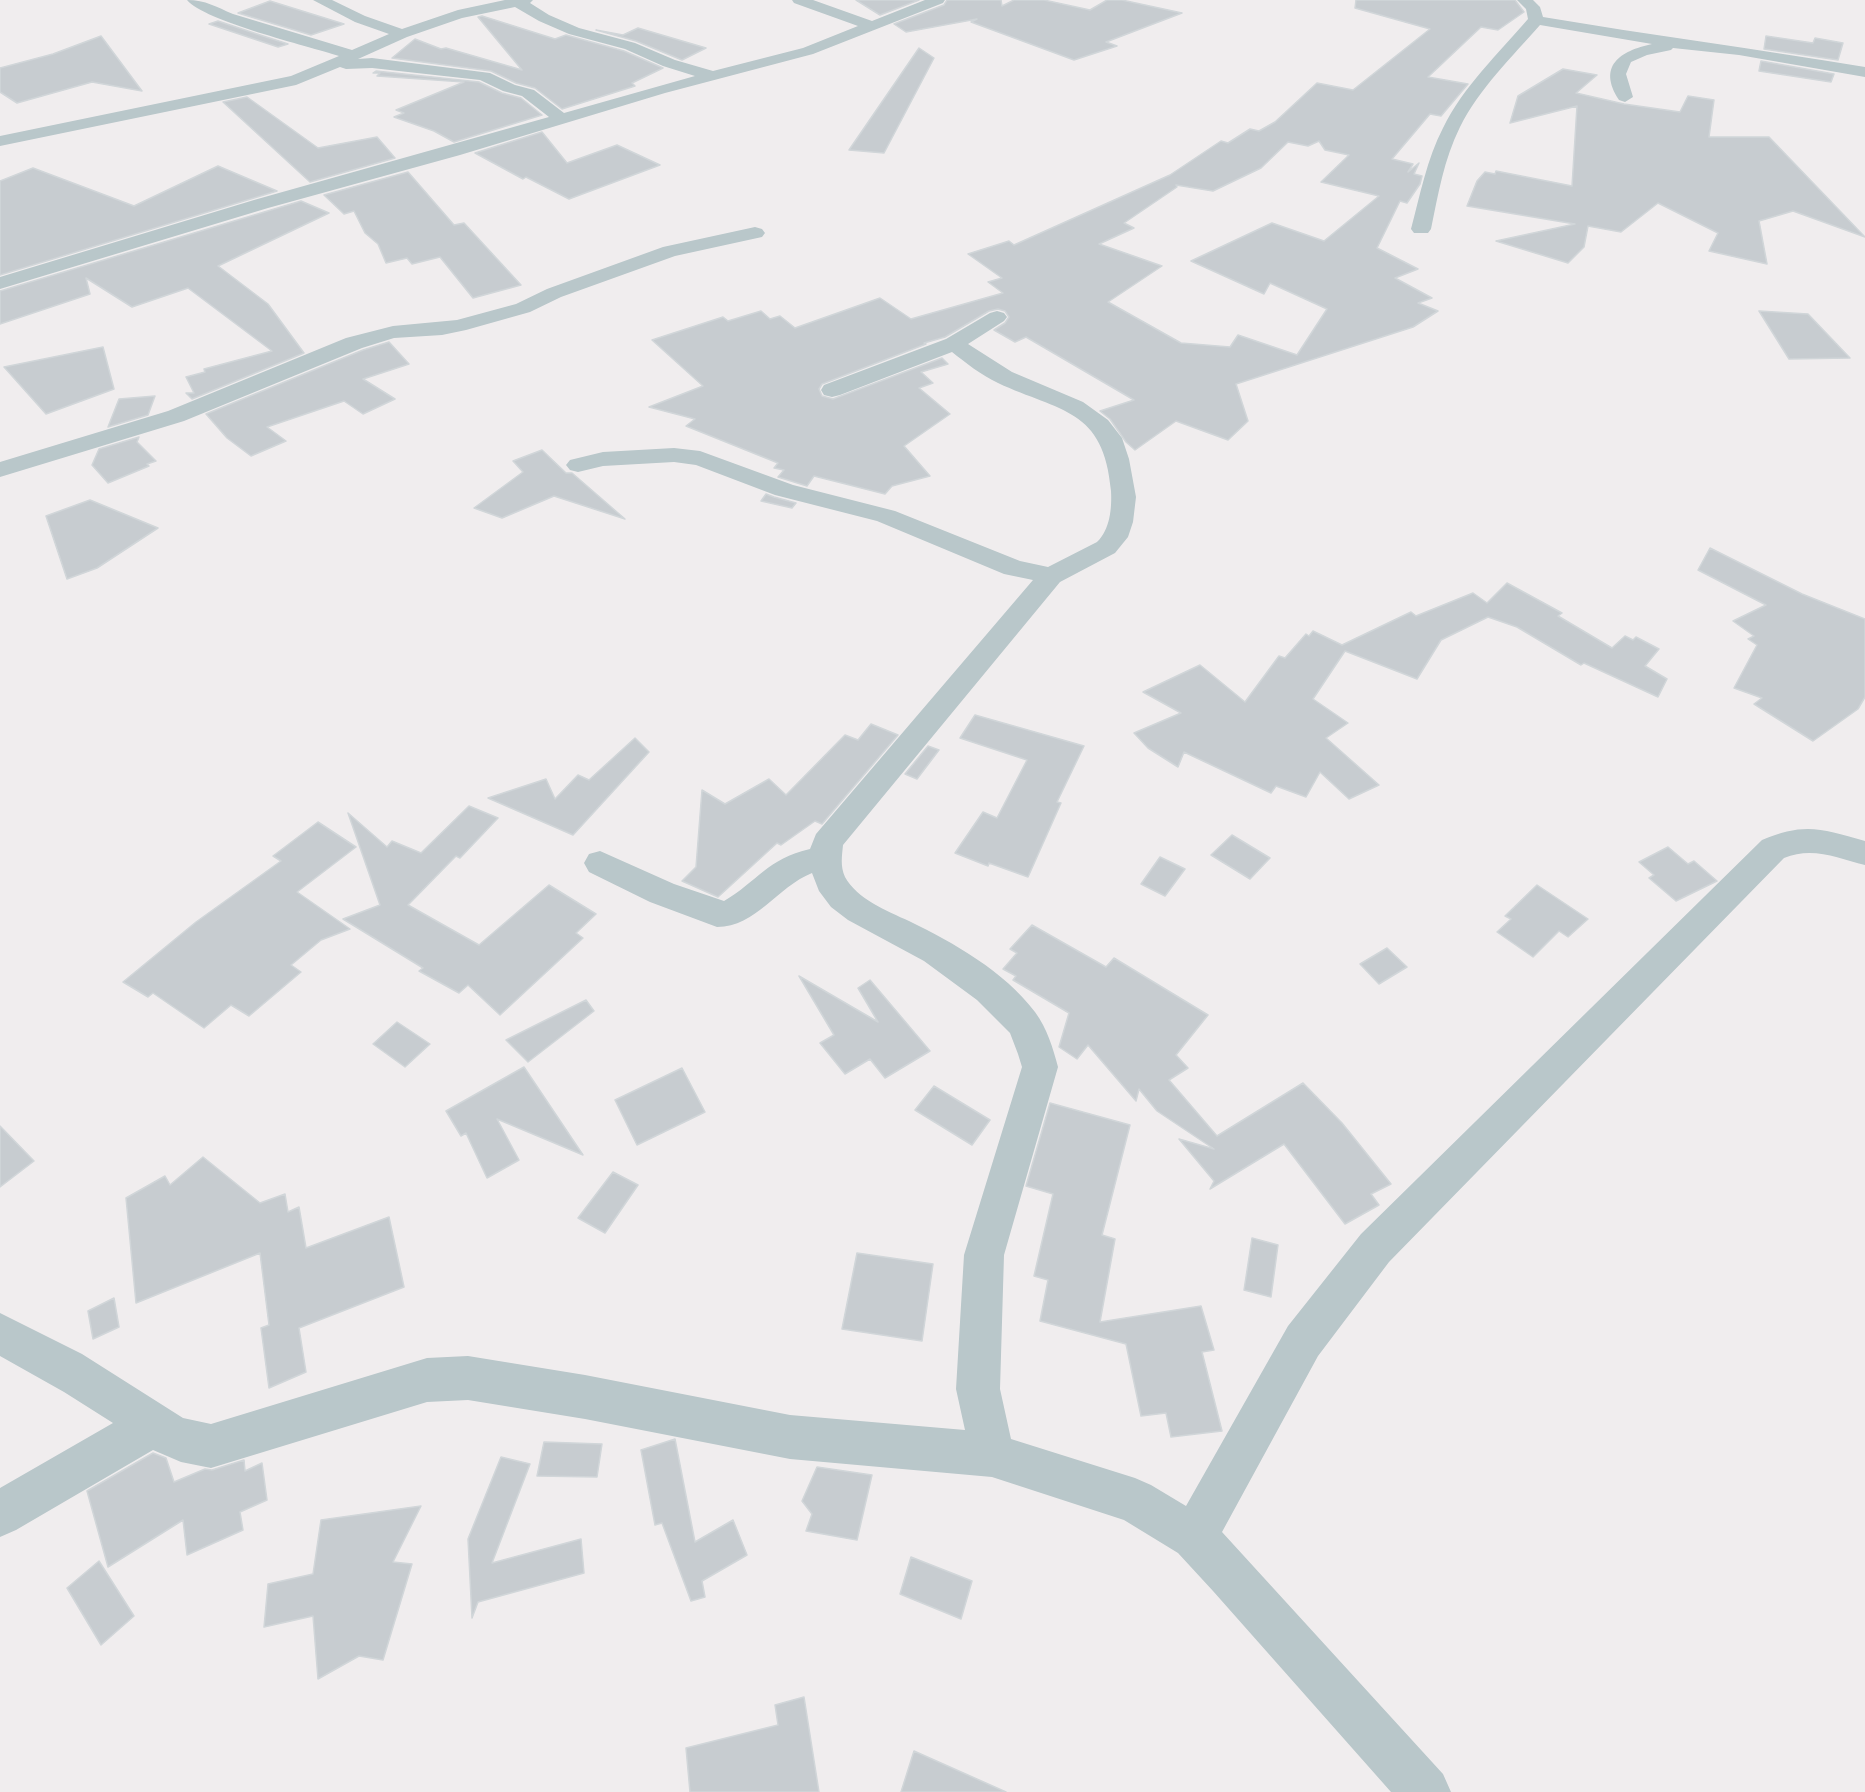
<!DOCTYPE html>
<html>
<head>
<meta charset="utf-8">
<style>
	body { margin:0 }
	canvas { display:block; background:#f0edee }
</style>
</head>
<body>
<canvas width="1865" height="1792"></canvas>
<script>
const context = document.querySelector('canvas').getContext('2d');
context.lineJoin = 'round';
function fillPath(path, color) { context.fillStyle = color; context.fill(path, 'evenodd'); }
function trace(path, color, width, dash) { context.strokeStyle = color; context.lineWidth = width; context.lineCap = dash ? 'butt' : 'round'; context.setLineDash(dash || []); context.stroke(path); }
const building = new Path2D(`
	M856,0H919L880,15Z
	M947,0H1001L1002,6L1014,0H1044L1090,10L1107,0H1122L1182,13L1106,42L1117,46L1074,60L971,22L977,19L906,32L894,24L944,5Z
	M1356,0H1515L1524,12L1498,30L1481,27L1428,77L1468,84L1441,116L1430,114L1392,159L1413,164L1408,172L1419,163L1414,174L1422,176L1420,184L1407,203L1400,201L1377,248L1418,269L1395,278L1432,298L1418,303L1438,311L1413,327L1236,384L1248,421L1228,440L1176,421L1135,450L1126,442L1110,419L1100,411L1134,400L1026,337L1015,342L994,330L1005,323L1009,317L1005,311L998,309L989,311L945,337L924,343L926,344L822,384L819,389L822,396L833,399L942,358L948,364L921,372L933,383L919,388L950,414L904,446L930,476L892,486L885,494L814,476L807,486L778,477L784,470L774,468L778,463L686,426L695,419L649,407L703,386L652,340L723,317L728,321L761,311L770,319L780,316L795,328L880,298L911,319L1003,293L988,282L1002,278L968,254L1009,241L1014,245L1170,175L1221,141L1228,143L1250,129L1259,131L1275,122L1317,83L1353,90L1430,29L1355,8ZM1319,141L1325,150L1349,155L1321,182L1379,196L1324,241L1272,223L1191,261L1264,294L1270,283L1327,309L1297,355L1238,335L1230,347L1181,343L1108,302L1162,266L1099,244L1134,228L1124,223L1177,187L1176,185L1213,191L1261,168L1288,142L1308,146Z
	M270,1L344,24L311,35L238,13Z
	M482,16L555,39L566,35L624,51L663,68L632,83L635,86L562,109L535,88L516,83L491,71L392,58L415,39L441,49L446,48L522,70L478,17Z
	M218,21L257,34L288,44L278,47L209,24Z
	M638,28L706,48L682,60L636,41L596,30L623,35Z
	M101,36L142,91L92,82L17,103L0,92V68L53,54Z
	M1766,36L1813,43L1815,38L1843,43L1838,60L1764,49Z
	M919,48L934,58L884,153L849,150Z
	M1761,61L1834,74L1831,82L1759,71Z
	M1563,69L1597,75L1576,93L1624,104L1680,112L1688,96L1714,100L1709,137H1769L1865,237L1793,211L1759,221L1767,264L1709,251L1718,233L1658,203L1621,232L1588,226L1584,247L1568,263L1496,241L1575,224L1467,206L1477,181L1485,172L1495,174L1496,171L1572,186L1577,106L1510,123L1518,96Z
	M376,71L479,82L502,93L521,98L542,115L454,142L434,131L394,117L404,113L396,110L464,82L377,76L380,73H373Z
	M247,97L318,148L377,137L395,158L310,182L223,102Z
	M542,132L567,163L617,145L660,165L569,199L526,177L523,179L475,153Z
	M218,166L277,191L0,275V181L33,168L134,206Z
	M408,172L454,225L464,223L521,285L473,298L440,257L412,264L407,258L386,263L378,244L365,233L354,211L344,214L324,195Z
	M301,201L329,213L218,266L268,304L304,353L192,399L186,393H194L186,377L205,372L204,369L272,351L188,288L132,307L86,278L90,294L0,324V291Z
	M1759,311L1808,314L1850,358L1789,359Z
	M389,342L409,364L363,379L395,399L363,414L344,401L267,427L286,441L251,456L227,438L206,414L363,350Z
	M103,347L114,389L46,414L4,367Z
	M155,396L148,415L108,427L119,399Z
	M139,437L137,442L156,461L147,464L149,466L108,483L92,465L99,449Z
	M542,450L566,473H572L625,519L554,496L502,518L474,508L523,472L513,461Z
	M766,494L774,497L796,503L792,508L761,501Z
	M90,500L158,528L97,568L67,579L46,516Z
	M1710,548L1802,594L1865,619V697L1858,709L1813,741L1754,704L1762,698L1734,688L1757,645L1748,639L1754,636L1733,621L1766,605L1698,570Z
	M1507,583L1562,613L1558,616L1612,648L1625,636L1633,640L1636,637L1659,649L1645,666L1667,679L1658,697L1584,663L1581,665L1517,627L1488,617L1441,640L1417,679L1345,651L1313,699L1348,723L1326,738L1379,785L1349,799L1320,772L1306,797L1276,786L1271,793L1184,752L1178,767L1148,748L1134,733L1181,713L1143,692L1200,665L1245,702L1279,656L1285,658L1306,634L1309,636L1313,631L1342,645L1411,612L1416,616L1473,593L1487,603Z
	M975,715L1084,746L1057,802L1061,803L1028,877L989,863L988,866L955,853L983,812L997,818L1027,760L960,738Z
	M871,724L898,735L822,824L815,821L781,845L777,843L718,897L682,881L696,867L702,790L725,804L769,779L786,795L845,735L858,740Z
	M635,738L649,752L573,835L488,798L546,779L555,799L578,775L589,780Z
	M928,746L939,750L917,779L905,774Z
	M469,806L498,818L460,858L456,856L408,905L479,945L549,885L596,914L576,933L583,938L500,1015L468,985L459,993L419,971L423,968L343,919L380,905L348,813L387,847L392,841L421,853Z
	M318,822L356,847L297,892L350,929L321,940L291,965L301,972L249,1016L231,1005L204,1028L153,993L148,997L123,982L196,922L281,861L273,856Z
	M1232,835L1270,858L1250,879L1211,855Z
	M1668,847L1688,864L1694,861L1717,881L1676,901L1649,878L1654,875L1639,862Z
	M1160,857L1185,869L1165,896L1141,884Z
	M1537,885L1588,919L1568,937L1559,931L1533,957L1497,932L1511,919L1505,916Z
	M1032,925L1106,967L1114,958L1208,1015L1176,1055L1188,1068L1169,1080L1217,1136L1303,1083L1342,1123L1391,1184L1371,1194L1379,1205L1345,1224L1284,1144L1210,1189L1214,1181L1179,1139L1214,1149L1157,1111L1139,1089L1136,1101L1088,1045L1077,1059L1059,1047L1069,1013L1013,980L1016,976L1003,969L1017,953L1010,949Z
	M1387,948L1407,967L1379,984L1360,964Z
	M799,976L878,1022L858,988L870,980L930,1051L885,1078L870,1059L845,1074L820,1043L834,1035Z
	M586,1000L594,1011L528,1062L506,1040Z
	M397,1022L430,1044L405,1067L373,1044Z
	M524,1067L583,1155L497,1119L519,1160L487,1178L466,1133L461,1136L446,1111Z
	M682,1068L705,1112L637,1145L615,1100Z
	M934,1086L990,1120L972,1145L915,1110Z
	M1050,1103L1130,1125L1102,1235L1115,1239L1100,1322L1201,1306L1214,1350L1202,1352L1222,1431L1171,1437L1166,1413L1141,1416L1126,1344L1040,1321L1048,1280L1034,1276L1053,1194L1026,1186Z
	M0,1126L34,1161L0,1187Z
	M203,1157L260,1203L285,1194L288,1212L299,1207L306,1248L389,1217L404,1287L299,1328L306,1372L269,1388L261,1328L269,1325L260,1253L136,1303L126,1198L165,1176L170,1185Z
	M613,1172L638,1185L605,1233L578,1218Z
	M1252,1238L1278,1245L1271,1297L1244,1290Z
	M857,1253L933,1264L922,1341L842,1329Z
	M114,1298L119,1327L93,1339L88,1311Z
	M675,1439L695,1542L733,1520L747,1555L702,1581L705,1597L691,1601L662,1523L655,1525L641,1450Z
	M544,1442L602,1444L597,1477L537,1476Z
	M153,1453L166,1458L174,1482L205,1469L212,1470L244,1460L245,1471L262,1463L267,1500L240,1512L243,1530L187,1555L183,1520L108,1567L87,1491Z
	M501,1457L530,1464L492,1563L581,1539L584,1573L478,1602L472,1618L468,1539Z
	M817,1467L872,1475L857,1540L806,1531L812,1514L802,1501Z
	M421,1506L393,1562L412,1564L383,1660L359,1656L318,1679L313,1616L264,1627L268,1584L313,1574L321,1520Z
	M911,1557L972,1581L961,1619L900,1594Z
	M99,1561L134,1616L101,1645L67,1588Z
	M804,1697L819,1792H690L686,1748L778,1725L775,1705Z
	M914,1751L1006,1792H901Z`);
const minor = new Path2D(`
	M187,0C206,0 216,7 233,14L352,50L389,34L355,22L313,0H332L365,16L402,29L458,10L505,0H533L530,3L549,15L579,28L635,43L675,60L713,71L803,48L858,26L794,3L792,0H813L872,21L925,0H945L943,3L813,54L665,93L460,155L268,208L0,289V277L254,200L549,117L522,96L503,91L480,80L372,68L346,69L340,67L296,85L0,146V136L291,76L339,56C308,46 204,21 187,0ZM515,7L539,21L569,34L625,49L663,66L695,76L564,113L534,90L515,85L490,73L372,58L358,59L407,37L462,18Z
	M1517,0H1533L1540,7L1543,17C1650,35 1758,49 1865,67V77L1739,55L1673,48L1671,50L1647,55L1631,62L1626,74L1633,97L1625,102L1619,100C1597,66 1620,51 1652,44L1540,25C1512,57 1479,89 1460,127C1444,159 1438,195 1431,229L1428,233H1414L1411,229C1420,195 1427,159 1443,128C1463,87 1498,54 1528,19L1526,9Z
	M755,227L762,229L765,233L762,237L675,256L561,297L530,312L466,330L442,335L394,338L362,348L184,421L0,477V462L168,411L346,338L393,326L457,320L516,304L547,289L663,247Z
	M997,311L1004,313L1007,317L1004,321L968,344L1012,372L1083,402L1108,420L1122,438L1129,459L1136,497L1133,522L1128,537L1115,553L1060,582L843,845C842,856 840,866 845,877C857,899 887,911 909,921C954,943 1004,971 1035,1012C1047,1028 1053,1048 1058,1067L1004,1255L1000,1389L1011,1439L1135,1478L1151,1485L1186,1506L1288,1326L1361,1234L1762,840C1805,822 1822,829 1865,841V865C1838,858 1812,846 1784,858L1389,1262L1318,1356L1222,1532L1443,1774L1451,1792H1391L1213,1591L1178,1553L1124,1520L992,1477L790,1459L585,1419L468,1400L427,1402L211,1468L181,1462L153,1450L16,1530L0,1537V1488L113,1423L64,1392L0,1356V1313L82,1354L183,1418L211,1424L427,1358L468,1356L585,1375L790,1415L965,1430L956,1389L964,1255L1022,1067L1018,1054L1010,1033L977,1000L924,961L848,920L831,907L819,891L812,873C777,887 756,927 717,927L650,902L589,872L584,863L589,854L600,851L674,884L724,901C758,881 767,859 810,849L816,834L1033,580L1004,574L877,521L775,495L696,465L674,462L603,466L578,472L570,470L566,465L570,460L603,452L674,448L700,451L793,485L895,511L1020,561L1048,567L1097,542C1110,530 1112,508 1111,491C1104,408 1060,412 998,383C981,375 966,363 952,352L840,395L832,397L824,395L821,390L824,385L946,339L990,313Z`);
fillPath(building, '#c7ccd0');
trace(building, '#d1d6d9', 1.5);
fillPath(minor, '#b9c7ca');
</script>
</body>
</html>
